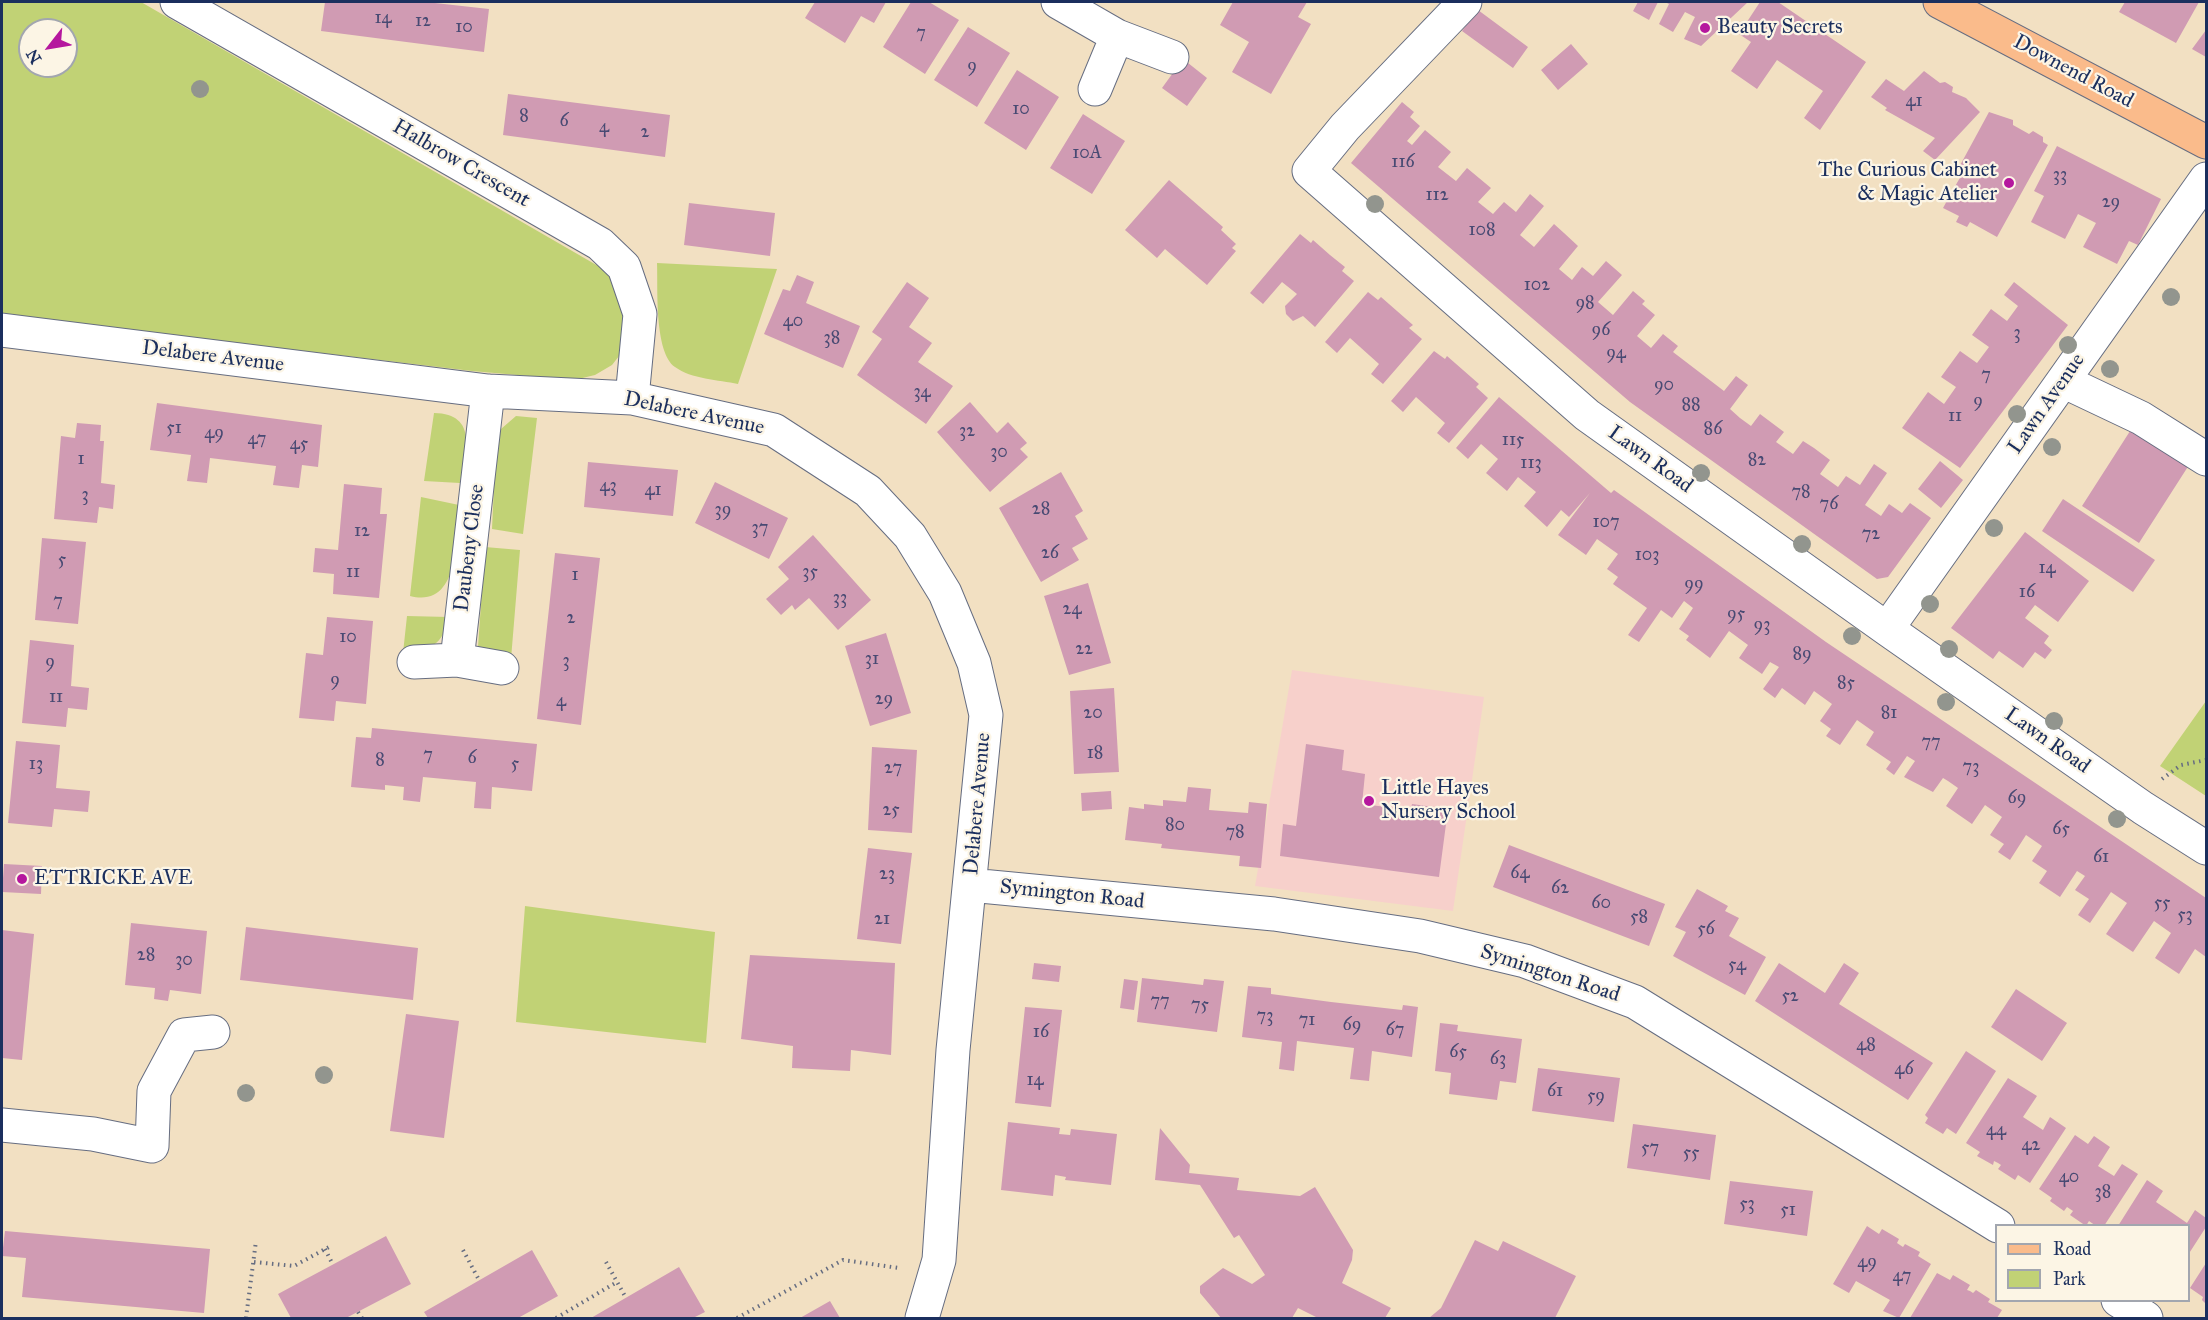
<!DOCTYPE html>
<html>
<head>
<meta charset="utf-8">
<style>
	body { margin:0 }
	#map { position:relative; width:2208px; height:1320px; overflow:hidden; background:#f2e0c2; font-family:"IM FELL Great Primer",serif }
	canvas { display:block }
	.frame { position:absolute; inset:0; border:3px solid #1b2f5e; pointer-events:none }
	.legend { position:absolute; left:1995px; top:1224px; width:195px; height:78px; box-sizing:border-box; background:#fcf5e5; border:2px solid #a2a6af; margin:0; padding:8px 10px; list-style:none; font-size:18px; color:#1b2f5e }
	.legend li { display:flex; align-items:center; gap:12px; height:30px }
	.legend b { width:30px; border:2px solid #a2a6af }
	.north { position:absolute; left:18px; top:18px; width:60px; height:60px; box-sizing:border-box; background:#fcf5e5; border:2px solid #a2a6af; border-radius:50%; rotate:239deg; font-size:16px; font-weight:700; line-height:24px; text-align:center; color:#1b2f5e }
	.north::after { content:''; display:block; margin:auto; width:21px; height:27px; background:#b5179e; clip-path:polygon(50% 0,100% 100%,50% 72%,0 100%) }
</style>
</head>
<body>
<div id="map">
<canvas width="2208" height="1320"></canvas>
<div class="frame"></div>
<ul class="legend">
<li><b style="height:8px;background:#fabb8b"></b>Road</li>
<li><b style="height:16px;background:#c1d275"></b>Park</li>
</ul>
<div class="north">N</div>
</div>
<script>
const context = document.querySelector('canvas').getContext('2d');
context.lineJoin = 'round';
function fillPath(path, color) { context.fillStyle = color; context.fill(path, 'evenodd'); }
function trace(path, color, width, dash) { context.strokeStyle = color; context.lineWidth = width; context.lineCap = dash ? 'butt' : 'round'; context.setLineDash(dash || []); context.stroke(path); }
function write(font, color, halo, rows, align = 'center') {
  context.font = font + ' "IM FELL Great Primer",serif'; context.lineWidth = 4.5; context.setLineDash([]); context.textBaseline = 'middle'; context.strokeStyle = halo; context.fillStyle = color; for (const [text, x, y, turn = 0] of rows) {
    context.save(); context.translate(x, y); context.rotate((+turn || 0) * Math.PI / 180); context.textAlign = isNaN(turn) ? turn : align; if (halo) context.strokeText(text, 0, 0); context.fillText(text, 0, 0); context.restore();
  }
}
const built = new Path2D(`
	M1292,670L1484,697L1453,911L1255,886Z`);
const green = new Path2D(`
	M2,2H141L612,274L626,295L623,351L612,365L595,375L574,380L472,371L2,315ZM30,30H66V66H30Z
	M657,263L777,269L738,384C719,380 691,379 675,367C654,352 658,288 657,263Z
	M434,413C479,414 466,453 460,483L424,481Z
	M516,416L537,418L523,534L492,529L496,443L501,429Z
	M421,497L459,505C456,536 461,609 410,596Z
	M485,547L520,550L511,659L478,647Z
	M407,616L449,617C442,647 431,649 403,653Z
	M2206,701V796L2160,766Z
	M525,906L715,932L706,1043L516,1022Z`);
const building = new Path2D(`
	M325,2H426L489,9L484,52L321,31Z
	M815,2H886L874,23L861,16L845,43L805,18Z
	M911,2H929L959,20L925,74L883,47Z
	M1233,2H1307L1298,17L1311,24L1271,94L1232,72L1249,42L1220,25Z
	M1638,2H1658L1649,20L1633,11Z
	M1665,2H1748L1701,46L1684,39L1695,17L1685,12L1673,32L1659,24L1669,4Z
	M1760,2H1778L1866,62L1820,130L1804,118L1823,91L1777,60L1757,89L1731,71L1751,42L1739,34Z
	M2125,2H2199L2176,43L2119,12Z
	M1478,10L1528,47L1513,68L1462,31Z
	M968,27L1010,53L977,107L934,80Z
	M2206,30V57L2192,49Z
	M1571,44L1588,64L1558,90L1541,70Z
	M1183,59L1207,78L1187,106L1162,88Z
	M1017,70L1059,97L1026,150L984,123Z
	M1924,71L1940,83L1945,82L1953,87L1952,92L1966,98L1980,112L1935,160L1923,151L1935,138L1885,110L1887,108L1871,97L1886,79L1904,91Z
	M508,94L670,115L665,157L503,135Z
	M1402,102L1414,112L1410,117L1420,126L1407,141L1412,145L1425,130L1451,152L1438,167L1456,181L1467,168L1491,188L1478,202L1493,214L1504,202L1516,212L1530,194L1544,206L1520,235L1534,247L1554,224L1564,233L1578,246L1559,269L1572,280L1582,267L1593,276L1606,261L1622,275L1598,302L1613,315L1633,291L1645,301L1642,304L1655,315L1637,336L1651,348L1663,334L1678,346L1673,352L1724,391L1736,376L1748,385L1730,409L1740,418L1751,426L1760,414L1784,432L1776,442L1793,454L1803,441L1814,448L1830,460L1820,474L1838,487L1846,476L1860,485L1874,464L1887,473L1865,505L1881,516L1889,504L1902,513L1910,503L1931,518L1888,577L1877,579L1630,402L1351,163Z
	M1989,112L2013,120V125L2029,134L2033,131L2043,137V142L2048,145L1997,237L1970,222L1967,227L1956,222L1959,216L1943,208L1962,174L1957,171Z
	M1083,114L1125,141L1092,194L1050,168Z
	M2057,146L2161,199L2138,245L2129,241L2117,264L2083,247L2096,223L2078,214L2065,239L2031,222L2044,196L2034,191Z
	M1169,180L1223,227L1221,230L1236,244L1232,248L1236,251L1207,285L1165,249L1157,258L1125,230Z
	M689,203L775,213L770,256L684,245Z
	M1300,234L1311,243L1313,240L1330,255L1345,267L1342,271L1354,281L1315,327L1303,316L1293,321L1286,314L1285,306L1297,294L1282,282L1263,304L1250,293Z
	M797,275L814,282L806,303L860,326L843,368L764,334L783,289L790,291Z
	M907,282L929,298L909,327L932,343L918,362L953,386L926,424L857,375L882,339L872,332Z
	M2014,282L2068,325L1960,468L1902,428L1928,392L1944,404L1956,387L1941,377L1960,351L1977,363L1989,347L1972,335L1991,309L2007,321L2018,306L2004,295Z
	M1368,292L1378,300L1381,297L1413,325L1409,328L1422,339L1383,384L1371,374L1379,364L1350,338L1337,353L1325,342Z
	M1434,351L1445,359L1447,356L1479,384L1476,387L1488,398L1449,443L1437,433L1445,423L1416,397L1403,412L1391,401Z
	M1499,397L1611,493L1614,490L1826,642L2206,898V957L2195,949L2179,974L2155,958L2171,933L2154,921L2133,952L2106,934L2127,903L2111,892L2090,923L2078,915L2089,899L2075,890L2085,876L2077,871L2060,897L2039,883L2047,871L2032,861L2042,846L2026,835L2010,860L1998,852L2004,844L1990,835L2002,817L1985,805L1972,824L1946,806L1958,788L1948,781L1943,778L1933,792L1904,777L1915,761L1907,756L1894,775L1886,769L1891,762L1866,745L1874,732L1857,720L1840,745L1826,736L1831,729L1820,721L1832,704L1814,691L1805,705L1782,688L1775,698L1763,689L1779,667L1770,662L1762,674L1739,658L1748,645L1729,631L1710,658L1686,640L1689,636L1679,629L1693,608L1684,601L1672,618L1661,610L1639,642L1628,635L1647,608L1613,584L1618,577L1607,569L1618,554L1597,539L1586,555L1558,535L1590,493L1569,517L1561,510L1547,527L1524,506L1536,492L1518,477L1507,491L1486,473L1498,459L1481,444L1468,459L1456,448Z
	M970,402L997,433L1008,422L1027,443L1020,449L1028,457L990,492L937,432Z
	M157,403L322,425L318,467L302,465L299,488L273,485L276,466L210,458L207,483L187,481L191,455L150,450Z
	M77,423L101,425L100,441H104L101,483L115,485L113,509L99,507L97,523L54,519L61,436L75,438Z
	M2132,428L2189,465L2139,543L2082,506Z
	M1940,461L1963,480L1941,508L1918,489Z
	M588,462L678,470L673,516L584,507Z
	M1061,472L1083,511L1075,516L1088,539L1072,548L1079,560L1041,582L999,508Z
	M715,482L788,518L769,559L695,523Z
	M344,484L382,488L380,514H387L379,598L333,594L334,574L313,572L315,548L338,550Z
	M2063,499L2155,560L2133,592L2042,531Z
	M2025,532L2089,581L2058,622L2035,605L2025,618L2049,636L2044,643L2052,650L2045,659L2035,652L2023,668L1999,651L1993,659L1951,628Z
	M813,535L871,600L838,630L809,598L795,610L792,605L781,615L766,599L789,579L778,567Z
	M42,538L86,542L78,624L35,620Z
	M555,553L600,558L581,725L537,719Z
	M1088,583L1111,663L1069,675L1044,596Z
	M327,617L373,621L366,704L336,701L334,721L299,718L306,653L323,655Z
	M886,633L911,713L870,726L845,646Z
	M30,640L74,645L71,686L89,688L87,710L68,708L66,727L22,723Z
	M1114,688L1119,772L1074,774L1070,691Z
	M372,728L537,744L532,791L492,787L491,809L474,808L476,782L423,777L420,802L403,800L404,787L385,785V790L351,787L356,737L371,738Z
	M16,741L60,745L56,788L90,791L88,812L54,809L52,827L8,823Z
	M1306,744L1344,750L1342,770L1365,774L1362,804L1411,810L1412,804L1448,809L1439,877L1280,856L1283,824L1296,826Z
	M872,747L917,750L912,833L868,830Z
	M1188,787L1211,789L1209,810L1248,813L1249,802L1267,804L1261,868L1239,866L1240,856L1161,848L1162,844L1125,840L1129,807L1144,809V804L1163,806V800L1186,802Z
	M1111,791L1112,809L1082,811L1081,793Z
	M1509,845L1665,904L1649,946L1493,887Z
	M868,848L912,853L901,944L857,939Z
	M4,864L42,866L41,894L2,892Z
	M1697,889L1728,906L1725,911L1739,918L1729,936L1766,957L1745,995L1673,956L1686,932L1675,927Z
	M131,923L207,931L201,994L170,990L168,1001L154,999L155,988L125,985Z
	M246,927L418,948L413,1000L240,980Z
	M2,930L34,934L22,1060L2,1058Z
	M750,955L895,963L891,1055L851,1050L850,1071L792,1068L793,1046L741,1039Z
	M1034,963L1061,966L1059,982L1032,979Z
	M1779,963L1825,993L1844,963L1859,973L1839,1004L1933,1063L1908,1100L1755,1001Z
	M1142,978L1203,985L1204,979L1224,981L1217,1032L1137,1022Z
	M1124,979L1138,981L1134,1010L1120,1008Z
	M1248,986L1271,988V994L1331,1002L1402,1010L1403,1005L1418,1007L1412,1057L1372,1051L1369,1081L1350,1079L1354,1048L1297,1041L1294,1071L1279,1069L1282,1042L1242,1037Z
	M2016,989L2067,1023L2042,1061L1991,1027Z
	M1025,1007L1062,1010L1051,1107L1015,1103Z
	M406,1014L459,1021L444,1138L390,1131Z
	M1440,1023L1458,1025L1457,1031L1522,1039L1516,1083L1500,1081L1497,1100L1449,1094L1451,1073L1435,1071Z
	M1966,1051L1996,1071L1956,1134L1947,1128L1943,1134L1925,1123L1928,1118L1925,1115Z
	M1538,1068L1620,1078L1614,1122L1532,1111Z
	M2008,1078L2037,1096L2023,1117L2043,1130L2050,1117L2066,1128L2030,1183L2018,1175L2015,1180L1998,1169L2001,1165L1998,1163L1994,1161L1993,1165L1977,1156L1980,1152L1966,1143Z
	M1008,1122L1060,1128L1059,1134L1070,1135L1071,1129L1117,1134L1111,1185L1065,1180L1066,1177L1055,1175L1053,1196L1001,1190Z
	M1633,1124L1716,1135L1710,1180L1627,1168Z
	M1160,1128L1190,1165L1189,1173L1239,1178L1237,1190L1300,1196L1315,1187L1353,1250L1352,1260L1342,1283L1391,1308L1385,1318H1318L1298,1308L1292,1318H1221L1200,1293V1286L1223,1268L1252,1284L1265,1275L1239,1235L1234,1238L1200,1185L1155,1180Z
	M2075,1135L2088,1144L2094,1136L2110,1147L2098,1166L2114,1176L2122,1164L2138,1174L2104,1226H2096L2089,1221L2086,1226L2070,1215L2073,1211L2067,1207L2064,1211L2050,1201L2052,1198L2039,1189Z
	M2147,1180L2163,1191L2156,1202L2171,1212L2187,1223L2195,1210L2206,1218V1227L2188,1255V1226H2118Z
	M1730,1181L1813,1191L1807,1236L1724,1224Z
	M1867,1226L1879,1234L1882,1229L1899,1239L1897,1243L1903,1247L1905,1244L1920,1252L1918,1256L1931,1264L1899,1318L1883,1311L1890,1300L1856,1281L1849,1293L1833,1284Z
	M5,1231L210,1249L204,1313L22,1297L26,1258L2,1256Z
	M386,1236L411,1284L346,1318H291L278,1294Z
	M1475,1240L1498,1251L1503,1241L1576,1276L1555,1318H1429L1441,1308Z
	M532,1250L558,1296L518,1318H428L424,1312Z
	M2206,1263V1304L2202,1300L2203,1297L2190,1288Z
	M679,1267L705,1312L693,1318H591Z
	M1937,1273L1950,1280L1953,1275L1970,1285L1967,1290L1970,1291L1973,1293L1976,1290L1990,1299L1988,1302L2002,1310L1997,1318H1910Z
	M830,1301L840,1318H800Z`);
const path = new Path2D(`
	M2162,779L2181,765L2206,760
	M325,1249L333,1265
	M463,1250L479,1280
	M254,1262L294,1266L329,1247
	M606,1262L626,1298
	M358,1312L362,1318
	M246,1318L256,1241
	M556,1318L617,1282
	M737,1318L843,1260L899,1268`);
const minor = new Path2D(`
	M177,2L600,244L624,267L640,314L632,398
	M1058,2L1117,36L1172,57
	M1465,2L1345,127L1309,171L1587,415L1887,629L2143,808L2206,848
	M1095,89L1117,36
	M2,330L488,391L632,398L774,430L868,491L910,536L945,593L974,663L986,715L953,1050L939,1260L922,1318
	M2063,381L2141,418L2206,459
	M488,391L457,660L502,668
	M1887,629L2206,179
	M414,662L457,660
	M970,885L1274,914L1420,936L1525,961L1635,1002L1998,1226
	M2,1125L93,1134L152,1146L154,1091L184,1035L213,1032
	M2118,1300L2146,1318`);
const primary = new Path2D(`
	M1940,2L2206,142`);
const trees = [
	[200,89],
	[1375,204],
	[2171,297],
	[2068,345],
	[2110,369],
	[2017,414],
	[2052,447],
	[1701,473],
	[1994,528],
	[1802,544],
	[1930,604],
	[1852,636],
	[1949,649],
	[1946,702],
	[2054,721],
	[2117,819],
	[324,1075],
	[246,1093]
];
const markers = [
	[1705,28,6,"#b5179e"],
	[2009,183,6,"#b5179e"],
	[1369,801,6,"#b5179e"],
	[22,879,6,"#b5179e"]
];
const numberNames = [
	["14",383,19],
	["12",423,22],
	["10",464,28],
	["7",921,34],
	["9",972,67],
	["41",1914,102],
	["10",1021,110],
	["8",524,117],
	["6",564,122],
	["4",604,128],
	["2",645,133],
	["10A",1087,154],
	["116",1403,163],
	["33",2060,176],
	["112",1437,196],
	["29",2111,203],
	["108",1482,231],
	["102",1537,286],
	["98",1585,304],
	["40",793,322],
	["96",1601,331],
	["3",2017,334],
	["38",832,339],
	["94",1616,354],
	["7",1986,376],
	["90",1664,386],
	["34",922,393],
	["9",1978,402],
	["88",1691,406],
	["11",1955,417],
	["51",174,429],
	["86",1713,430],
	["32",967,432],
	["49",214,434],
	["47",257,440],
	["115",1513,441],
	["45",299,445],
	["30",999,453],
	["1",81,460],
	["82",1757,461],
	["113",1531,464],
	["43",608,487],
	["41",653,491],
	["78",1801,493],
	["3",85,496],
	["76",1829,505],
	["28",1041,510],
	["39",723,511],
	["107",1606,523],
	["37",760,529],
	["12",362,532],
	["72",1871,535],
	["26",1050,554],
	["103",1647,556],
	["5",62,561],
	["14",2047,569],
	["11",353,573],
	["35",810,573],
	["1",575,576],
	["99",1694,585],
	["16",2027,593],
	["33",840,599],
	["7",58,602],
	["24",1072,610],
	["95",1736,615],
	["2",571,619],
	["93",1762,626],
	["10",348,638],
	["22",1084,650],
	["89",1802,655],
	["31",872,660],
	["3",566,662],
	["9",50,663],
	["9",335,681],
	["85",1846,684],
	["11",56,698],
	["29",884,700],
	["4",561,702],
	["20",1093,714],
	["81",1889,714],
	["77",1931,743],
	["18",1095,754],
	["7",428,756],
	["6",472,759],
	["8",380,761],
	["13",36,765],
	["5",515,765],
	["73",1971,768],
	["27",893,769],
	["69",2017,799],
	["25",891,811],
	["80",1175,826],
	["65",2061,830],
	["78",1235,833],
	["61",2101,858],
	["64",1520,874],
	["23",887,875],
	["62",1560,889],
	["60",1601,904],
	["55",2162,904],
	["53",2185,916],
	["58",1639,918],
	["21",882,920],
	["56",1706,930],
	["28",146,956],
	["30",184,961],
	["54",1737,966],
	["52",1790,997],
	["77",1160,1002],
	["75",1200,1006],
	["73",1265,1017],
	["71",1307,1021],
	["69",1352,1026],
	["67",1395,1031],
	["16",1041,1033],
	["48",1866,1046],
	["65",1458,1053],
	["63",1498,1060],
	["46",1904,1070],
	["14",1035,1081],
	["61",1555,1092],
	["59",1596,1097],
	["44",1996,1131],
	["42",2031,1146],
	["57",1650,1149],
	["55",1691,1154],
	["40",2069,1178],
	["38",2103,1193],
	["53",1747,1205],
	["51",1788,1211],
	["49",1867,1263],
	["47",1902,1277]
];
const poiNames = [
	["Beauty Secrets",1717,28],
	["The Curious Cabinet",1997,171,"right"],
	["& Magic Atelier",1997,195,"right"],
	["Little Hayes",1381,789],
	["Nursery School",1381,813],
	["ETTRICKE AVE",34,879]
];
const streetNames = [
	["Downend Road",2073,72,28],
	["Halbrow Crescent",461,164,30],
	["Delabere Avenue",213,357,7],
	["Lawn Avenue",2047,404,-55],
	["Delabere Avenue",694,414,12],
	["Lawn Road",1650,460,36],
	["Daubeny Close",470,548,-83],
	["Lawn Road",2047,741,35],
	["Delabere Avenue",978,804,-85],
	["Symington Road",1072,895,6],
	["Symington Road",1550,974,18]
];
fillPath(built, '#f7d0cb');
fillPath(green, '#c1d275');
fillPath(building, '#d09bb3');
trace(minor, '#666d81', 35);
trace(primary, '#666d81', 35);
trace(path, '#666d81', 4, [1.5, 4.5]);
trace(minor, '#fff', 33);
trace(primary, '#fabb8b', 33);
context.fillStyle = '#92958e';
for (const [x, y] of trees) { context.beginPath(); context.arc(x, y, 9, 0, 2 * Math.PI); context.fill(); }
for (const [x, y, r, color] of markers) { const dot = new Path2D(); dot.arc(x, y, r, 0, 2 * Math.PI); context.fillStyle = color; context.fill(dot); trace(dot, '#fcf5e5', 2); }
write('18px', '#484a73', null, numberNames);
write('21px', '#1b2f5e', '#fcf5e5', poiNames, 'left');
write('21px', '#1b2f5e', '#fcf5e5', streetNames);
</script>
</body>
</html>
